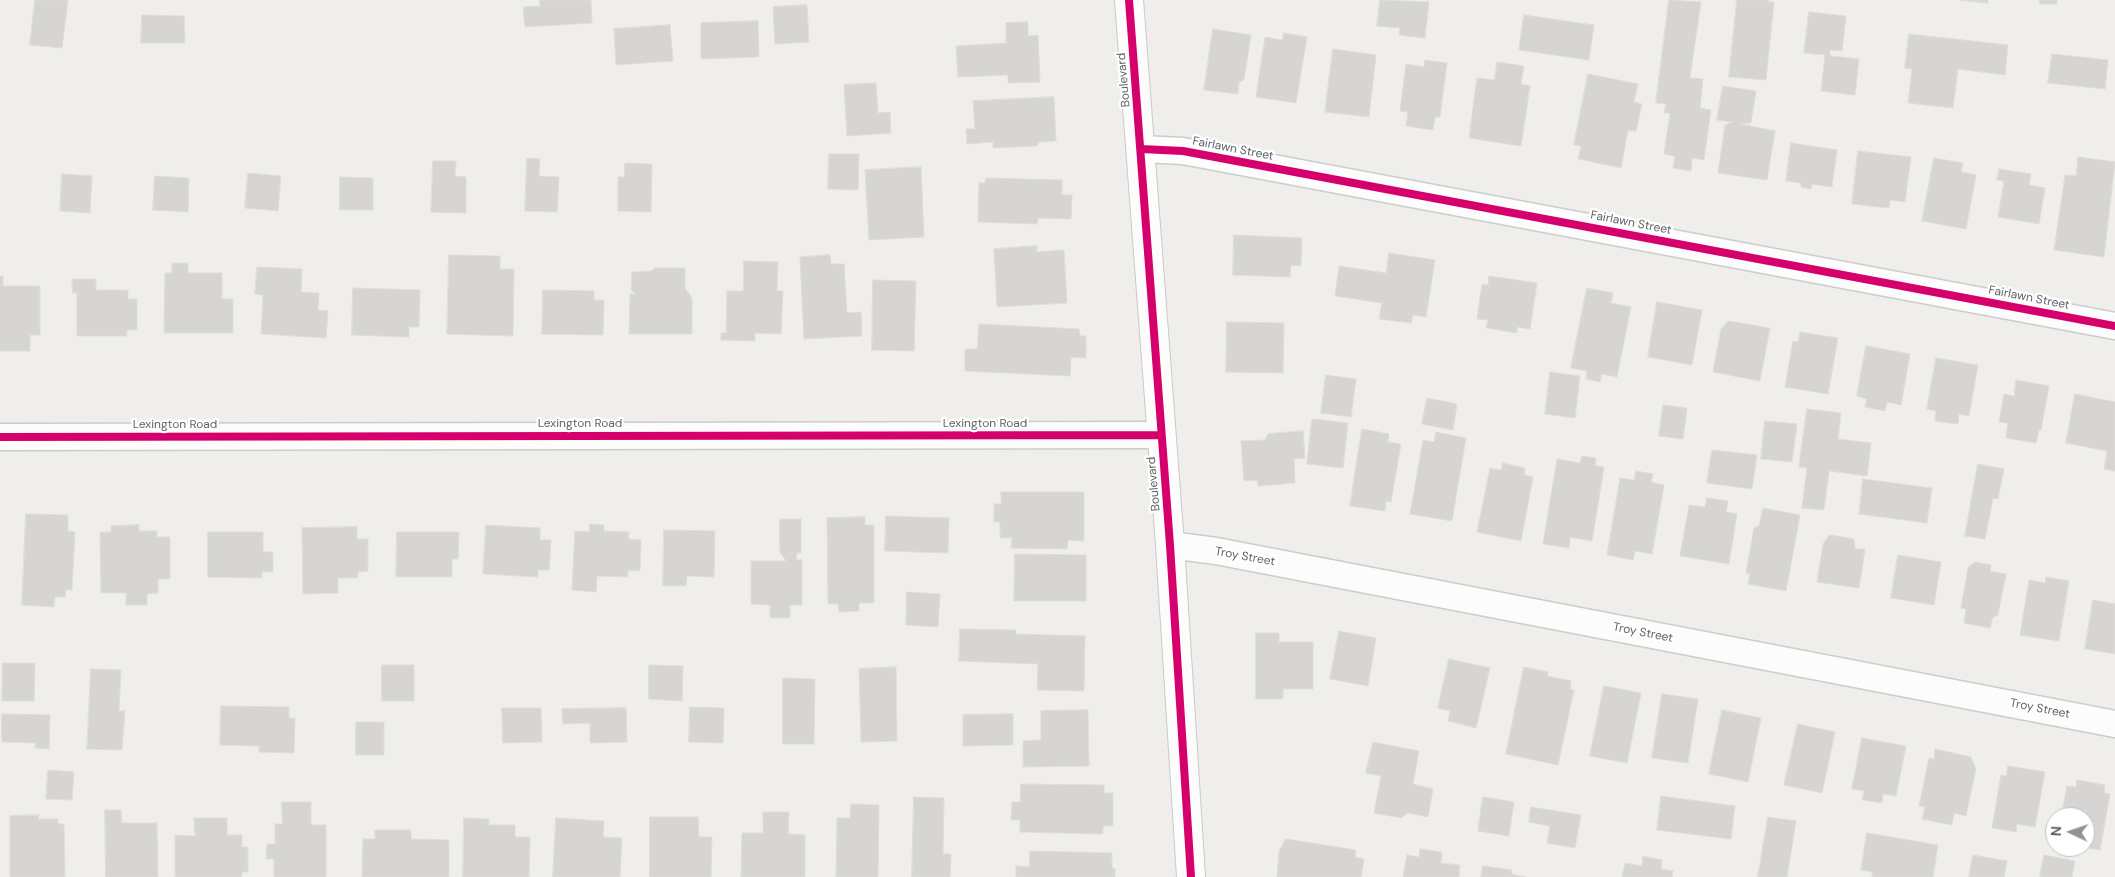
<!DOCTYPE html>
<html>
<head>
<meta charset="utf-8">
<style>
	body { margin:0 }
	#map { position:relative; width:2115px; height:877px; overflow:hidden; background:#efeeea; font-family:"DM Sans",sans-serif }
	canvas { display:block }
	.north { position:absolute; left:2045px; top:807px; width:50px; height:50px; box-sizing:border-box; background:#fff; border:1px solid #bfc1c3; border-radius:50%; rotate:273deg; font-size:14px; font-weight:700; line-height:20px; text-align:center; color:#5f6368 }
	.north::after { content:''; display:block; margin:auto; width:18px; height:22px; background:#919496; clip-path:polygon(50% 0,100% 100%,50% 72%,0 100%) }
</style>
</head>
<body>
<div id="map">
<canvas width="2115" height="877"></canvas>
<div class="north">N</div>
</div>
<script>
const context = document.querySelector('canvas').getContext('2d');
context.lineJoin = 'round';
function fillPath(path, color) { context.fillStyle = color; context.fill(path, 'evenodd'); }
function trace(path, color, width, dash) { context.strokeStyle = color; context.lineWidth = width; context.lineCap = dash ? 'butt' : 'round'; context.setLineDash(dash || []); context.stroke(path); }
function write(font, color, halo, rows, align = 'center') {
  context.font = font + ' "DM Sans",sans-serif'; context.lineWidth = 4.5; context.setLineDash([]); context.textBaseline = 'middle'; context.strokeStyle = halo; context.fillStyle = color; for (const [text, x, y, turn = 0] of rows) {
    context.save(); context.translate(x, y); context.rotate((+turn || 0) * Math.PI / 180); context.textAlign = isNaN(turn) ? turn : align; if (halo) context.strokeText(text, 0, 0); context.fillText(text, 0, 0); context.restore();
  }
}
const building = new Path2D(`
	M35,0H68L62,48L30,45Z
	M539,0H591L592,23L525,27L523,7L540,6Z
	M1380,0L1429,2L1425,38L1399,35L1400,28L1377,26Z
	M1669,0L1701,2L1690,78L1703,79L1700,108L1711,110L1704,160L1692,158L1691,171L1673,168L1675,156L1664,154L1670,113H1664L1666,104L1656,103Z
	M1737,0H1769L1768,2H1774L1766,80L1729,77Z
	M1960,0H1988V3Z
	M2040,0H2057V4H2040Z
	M807,5L809,42L775,44L773,7Z
	M1809,12L1846,16L1842,51L1829,50L1831,56L1859,59L1855,95L1821,91L1825,55L1804,53Z
	M142,15L184,16L185,43H141Z
	M1524,15L1594,25L1589,60L1519,50Z
	M758,21L759,57L701,59V23Z
	M1028,22V36L1038,35L1040,82L1008,83V75L958,77L956,46L1006,43V23Z
	M670,25L673,61L616,65L614,29Z
	M1213,29L1251,35L1244,80L1239,82L1238,94L1204,90Z
	M1284,33L1307,37L1296,103L1256,97L1265,37L1282,40Z
	M1909,34L2008,45L2005,75L1958,69L1953,108L1908,103L1912,69L1905,68Z
	M1333,49L1376,55L1369,117L1325,112Z
	M2052,54L2108,60L2105,89L2048,83Z
	M1425,60L1447,63L1440,117H1435L1433,130L1406,126L1408,112L1400,111L1406,64L1424,67Z
	M1497,62L1524,66L1521,84L1530,86L1521,146L1469,138L1477,78L1494,80Z
	M1588,74L1638,84L1634,102L1642,104L1636,131L1628,130L1621,168L1578,159L1581,146L1574,145Z
	M876,83L878,113L890,112L891,133L847,136L844,85Z
	M1723,86L1756,91L1751,123L1741,124L1775,131L1767,180L1718,173L1725,125L1733,122L1717,120Z
	M1054,97L1056,141L1039,142L1037,146L993,148V142L967,144L966,129H975L973,101Z
	M1791,143L1837,150L1832,187L1812,184L1811,189L1801,187V183L1786,181Z
	M1858,151L1911,157L1905,202L1890,200L1889,208L1852,204Z
	M829,154H859L858,190L828,189Z
	M2078,157L2115,162L2104,257L2054,250L2065,175L2076,176Z
	M527,158L540,159L539,176L559,177L557,212L525,211Z
	M1934,158L1963,163L1961,172L1976,175L1966,229L1922,221Z
	M433,161H456L455,176L466,177V213L431,212Z
	M625,163L652,164L651,212L618,211V177H624Z
	M921,167L924,237L869,240L865,170Z
	M1999,169L2031,174L2029,185L2045,188L2039,224L1998,217L2004,181L1997,180Z
	M248,173L281,176L278,211L245,208Z
	M62,174L92,176L90,213L60,211Z
	M155,176L189,178L188,212L153,210Z
	M340,177L373,178V210H340Z
	M986,178L1062,180V195H1072L1071,219L1038,218L1037,224L978,222L979,183H985Z
	M1234,235L1302,238L1301,266L1291,265L1290,277L1233,275Z
	M1037,246V252L1064,250L1067,303L997,307L994,249Z
	M1389,253L1435,260L1426,317L1413,315L1411,323L1379,319L1382,303L1335,296L1339,266L1386,273Z
	M449,255L500,256V269H514L513,336L447,334Z
	M830,255L831,264H844L847,313L861,312L862,336L804,339L800,257Z
	M744,261L778,262L777,291H783L781,334L755,333V341L721,340V333H726L727,291H743Z
	M172,263H188V273H222V299H233V333H164L165,273H172Z
	M257,267L302,269L301,292L319,293L318,310L328,311L326,338L261,334L263,295L255,294Z
	M655,268H685V288L692,298V334H629L630,294H636L631,290L632,272L652,271Z
	M0,276H3V286H40V335H30V351H0Z
	M1489,276L1537,283L1530,329L1517,327V333L1486,328L1488,320L1477,319L1482,284L1488,285Z
	M72,279H96V290H128V299H137V330H127V336H77V293H73Z
	M873,280L916,281L914,351L872,350Z
	M353,288L420,290L419,327H409V337L352,335Z
	M1587,288L1613,293L1611,303L1631,307L1617,377L1602,374L1600,382L1586,379L1587,371L1571,368Z
	M543,290L594,291V300H604L603,335L542,334Z
	M1657,302L1702,310L1692,365L1648,357Z
	M1729,321L1770,328L1760,381L1713,372L1721,329Z
	M1227,322L1284,323L1283,373L1226,372Z
	M979,324L1079,329L1080,336H1086V358L1071,357L1070,376L965,371V349H977Z
	M1800,332L1838,338L1828,394L1785,387L1793,341L1798,342Z
	M1866,346L1910,354L1901,405L1887,402L1885,411L1865,407L1867,399L1857,396Z
	M1936,358L1978,365L1969,416L1959,414L1958,424L1935,421L1936,411L1927,409Z
	M1550,372L1580,376L1575,418L1545,414Z
	M1326,375L1356,379L1351,417L1321,413Z
	M2016,380L2049,386L2041,430H2039L2036,443L2006,438L2008,423L1999,422L2004,394L2014,396Z
	M2075,394L2115,402V471L2104,469L2107,451L2066,443Z
	M1427,398L1457,404L1453,430L1422,424Z
	M1663,405L1687,408L1683,439L1659,436Z
	M1807,409L1841,413L1838,439L1871,443L1867,476L1829,471L1824,510L1802,508L1807,468L1799,467Z
	M1312,419L1348,423L1343,468L1307,464Z
	M1765,421L1797,424L1792,462L1761,459Z
	M1362,429L1389,434L1388,442L1401,444L1391,502L1386,501L1385,511L1350,506Z
	M1303,431L1305,458L1294,459L1295,483L1258,486L1257,480L1244,481L1241,441L1265,440L1268,434Z
	M1436,432L1466,438L1452,521L1410,514L1423,440L1434,442Z
	M1712,450L1757,455L1752,489L1707,483Z
	M1582,456L1596,458L1595,466L1604,467L1592,541L1570,537L1569,548L1543,544L1557,459L1580,463Z
	M1503,463L1525,468L1524,475L1533,477L1521,541L1477,532L1490,468L1501,470Z
	M1978,464L2004,469L1998,499L1993,498L1985,539L1965,536Z
	M1636,471L1653,474L1651,482L1664,485L1652,554L1635,551L1633,560L1607,555L1620,478L1634,480Z
	M1863,479L1932,488L1927,523L1859,514Z
	M1001,492H1084V541L1068,540L1067,549L1011,548L1012,538H1000V522H994V504H1001Z
	M1707,498L1728,501L1726,512L1737,514L1729,564L1680,556L1689,505L1705,507Z
	M1763,508L1800,515L1786,591L1748,584L1750,574L1746,573L1754,528L1759,526Z
	M26,514L68,515V531L75,532L72,590H66L65,597H55L54,607L22,605Z
	M886,516L949,518L948,553L885,551Z
	M865,517V525H874V603H859V611L839,612L838,604H828L827,518Z
	M780,519H801V553H797L796,560H802V605H790V618H770V605L751,604V561H786L780,552Z
	M590,524L604,525V531L629,532L628,539L641,540L640,571L628,570V577L597,576L596,592L572,590L575,531L589,532Z
	M139,525V531H157V537H170V579H158V593L147,594V605H126V593H101L100,532H111V526Z
	M486,525L540,528V540H551L549,570H538V577L483,574Z
	M357,527V539H368V571L358,572V578H338V593L303,594L302,528Z
	M664,530L715,531L714,577L687,576L686,586H663Z
	M208,532H263V552H273V572H262V578L208,577Z
	M397,532H459L458,559H452V577H396Z
	M1830,535L1854,539L1855,549H1865L1859,588L1817,582L1823,544Z
	M1015,554L1086,555V601H1014Z
	M1898,555L1941,562L1934,605L1891,598Z
	M1975,562L1991,565L1990,571L2006,574L1998,615L1993,617L1990,628L1964,623L1966,609L1961,608L1968,568Z
	M2046,577L2069,581L2059,641L2020,635L2029,580L2045,583Z
	M907,592L940,594L938,627L906,625Z
	M2093,600L2115,604V654L2085,649Z
	M960,629L1016,630V634L1085,636L1084,691L1037,690L1038,664L959,661Z
	M1339,631L1376,638L1368,686L1330,679Z
	M1256,633H1279V642H1313V689H1283V699H1256Z
	M1449,659L1490,668L1476,728L1448,721L1450,711L1438,708Z
	M3,663H35L34,701H2Z
	M382,665H414V701H382Z
	M649,665L683,666L682,701L649,699Z
	M896,667L897,741L861,742L859,669Z
	M1524,667L1548,672L1547,676L1571,681L1570,689L1574,690L1558,765L1506,754Z
	M91,669L121,670L119,711H125L122,750L87,749Z
	M783,678L815,679L814,744H783Z
	M1604,686L1641,693L1627,763L1590,756Z
	M1662,694L1698,699L1688,763L1652,758Z
	M221,706L289,707V718H295L294,753L259,752V746L220,745Z
	M690,707L724,708L723,743L689,742Z
	M502,708H541L542,742L503,743Z
	M626,708L627,742L590,743V723L563,724L562,709Z
	M1088,710L1089,766L1023,767V741L1041,740V711Z
	M1722,710L1761,718L1748,782L1709,774Z
	M2,714L50,715L49,749L35,748L36,743L2,742Z
	M1013,714V745L963,746V715Z
	M356,722H384V755H356Z
	M1798,724L1835,732L1822,793L1784,785Z
	M1862,738L1906,746L1896,796L1883,794L1882,803L1862,800L1864,791L1852,789Z
	M1373,742L1419,751L1413,784L1433,789L1428,817L1408,813L1401,818L1374,813L1381,776L1366,773Z
	M1935,749L1971,757L1976,769L1966,816L1954,813L1952,825L1922,819L1925,807L1919,806L1929,758L1934,759Z
	M2008,766L2045,772L2035,827L2017,824L2016,832L1992,828L2001,775L2006,776Z
	M48,770L74,772L72,800L46,799Z
	M2077,780L2105,785L2104,793L2110,794L2100,850L2082,847H2085V817H2061L2067,786L2076,787Z
	M1021,784L1104,785V793H1113V826H1103V834L1020,832V820H1011L1012,802H1020Z
	M1661,796L1735,806L1731,839L1657,830Z
	M914,797L944,798L943,854H951L950,877H912Z
	M1483,797L1514,802L1509,836L1478,831Z
	M282,802H311V825H326V877H274V859H266L267,844H275V824H282Z
	M851,804L879,805L878,877H836L837,818H850Z
	M1531,807L1581,815L1575,848L1547,843L1550,826L1529,822Z
	M105,810H121L122,823H157L158,877H106Z
	M763,812H789L788,834L805,835V877H741L742,833H763Z
	M39,815L38,819H58V824H64L65,877H10V816Z
	M650,817H698L699,837H712L711,877H650Z
	M1768,817L1796,821L1787,877H1758Z
	M194,818H227V835H242V847H248V872H242V877H175V835L195,836Z
	M464,818L489,819V825H515V837H530L529,877H463Z
	M556,818L604,821L603,837L622,838L620,877H553Z
	M375,830H411V839L449,840V877H362L363,839H375Z
	M1867,833L1938,845L1933,877H1872L1873,872L1861,870Z
	M1286,839L1356,850L1355,857L1364,859L1361,877H1277L1279,852Z
	M1420,849L1442,852L1441,863L1460,865L1459,877H1403L1407,855L1419,857Z
	M1030,851L1112,853V868H1115V877H1016V866L1029,867Z
	M1973,855L2007,861L2004,877H1969Z
	M2044,855L2075,861L2072,877H2040Z
	M1643,856L1662,860L1661,869L1673,871L1672,877H1622L1625,863L1642,866Z
	M1483,866L1512,870L1511,874L1526,877H1481Z`);
const minor = new Path2D(`
	M1141,149L1183,151L2115,326
	M0,437L1161,435
	M1170,545L1216,551L2115,724`);
const secondary = new Path2D(`
	M1129,0L1170,545L1191,877`);
const cycleway = new Path2D(`
	M1129,0L1170,545L1191,877
	M1141,149L1183,151L2115,326
	M0,437L1161,435`);
const streetNames = [
	["Boulevard",1124,80,-95],
	["Fairlawn Street",1233,149,11],
	["Fairlawn Street",1631,223,11],
	["Fairlawn Street",2029,298,11],
	["Lexington Road",580,424],
	["Lexington Road",985,424],
	["Lexington Road",175,425],
	["Boulevard",1154,484,-95],
	["Troy Street",1245,557,10],
	["Troy Street",1643,633,11],
	["Troy Street",2040,709,11]
];
fillPath(building, '#d6d5d3');
trace(building, '#deddd9', 1);
trace(minor, '#cbcccc', 29);
trace(secondary, '#cacacb', 30);
trace(minor, '#fdfcfc', 26);
trace(secondary, '#fdfcfc', 28);
trace(cycleway, '#d6006c', 8);
write('12px', '#5f6368', '#fff', streetNames);
</script>
</body>
</html>
